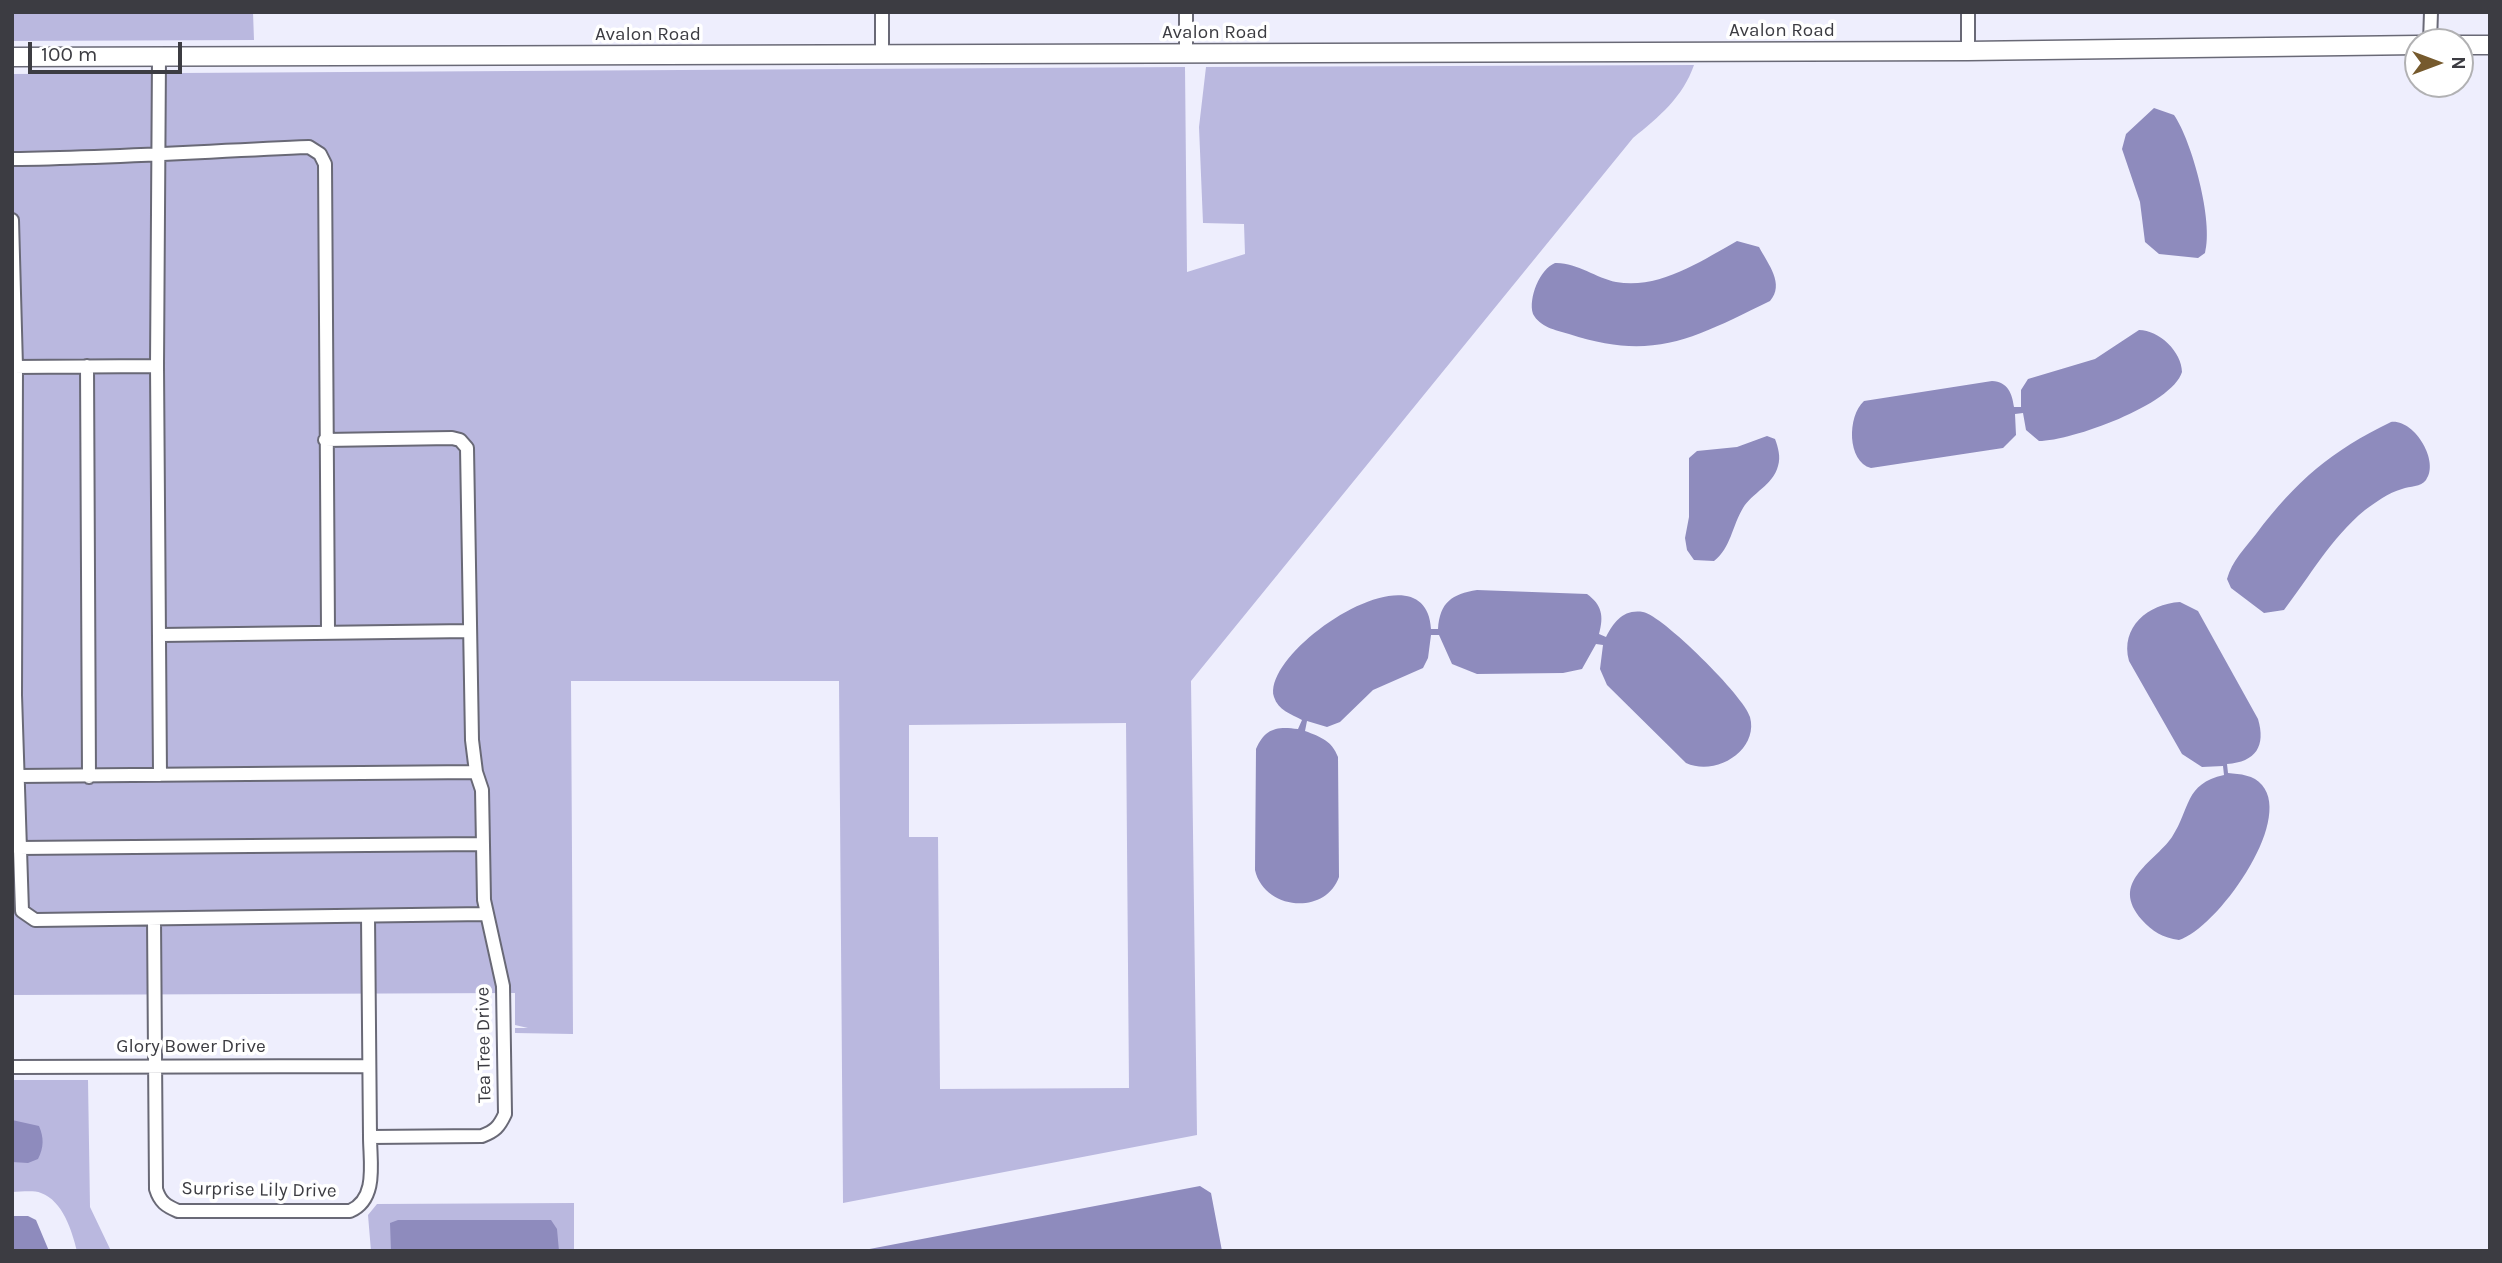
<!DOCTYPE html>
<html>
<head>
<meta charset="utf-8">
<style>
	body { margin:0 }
	#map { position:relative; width:2502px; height:1263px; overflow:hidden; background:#eeeefd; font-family:Karla,sans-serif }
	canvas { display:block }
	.frame { position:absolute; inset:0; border:14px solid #3c3c42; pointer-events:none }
	.north { position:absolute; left:2404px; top:28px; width:70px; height:70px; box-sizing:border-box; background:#fff; border:2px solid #b1b1b3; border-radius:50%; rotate:90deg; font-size:19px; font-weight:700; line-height:28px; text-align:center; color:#3c3c42 }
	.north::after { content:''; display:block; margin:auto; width:24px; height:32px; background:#765a2d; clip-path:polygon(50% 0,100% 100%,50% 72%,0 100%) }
	.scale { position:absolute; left:28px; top:42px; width:154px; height:32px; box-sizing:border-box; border:4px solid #3c3c42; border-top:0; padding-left:9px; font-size:21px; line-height:24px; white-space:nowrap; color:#3c3c42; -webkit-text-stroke:5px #fff; paint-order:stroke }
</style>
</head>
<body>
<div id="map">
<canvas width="2502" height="1263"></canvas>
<div class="frame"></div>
<div class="north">N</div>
<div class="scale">100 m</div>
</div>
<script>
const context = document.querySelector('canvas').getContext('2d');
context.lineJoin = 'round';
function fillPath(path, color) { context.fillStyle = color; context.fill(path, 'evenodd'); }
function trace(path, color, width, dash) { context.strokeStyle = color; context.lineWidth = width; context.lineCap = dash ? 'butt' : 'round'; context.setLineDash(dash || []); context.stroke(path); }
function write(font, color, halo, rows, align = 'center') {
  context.font = font + ' Karla,sans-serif'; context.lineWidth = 7; context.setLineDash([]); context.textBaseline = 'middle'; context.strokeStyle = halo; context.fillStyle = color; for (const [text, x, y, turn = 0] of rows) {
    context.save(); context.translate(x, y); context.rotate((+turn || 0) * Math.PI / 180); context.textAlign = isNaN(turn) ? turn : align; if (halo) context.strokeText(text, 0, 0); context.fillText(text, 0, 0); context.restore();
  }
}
const green = new Path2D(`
	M12,12H253L254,40L12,41Z
	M1694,65C1683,97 1659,117 1633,138L1191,681L1197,1135L843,1203L839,681H571L573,1034L515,1033V1028H528L515,1025V993L12,995V74L1185,67L1187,272L1245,254L1244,224L1203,223L1199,127L1206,67ZM1126,723L1129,1088L940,1089L938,837H909V725Z
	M12,1080H88L90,1207L111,1251H77C72,1231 63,1201 41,1193C33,1190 21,1192 12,1192Z
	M574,1203V1251H371L368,1215L377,1204Z`);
const water = new Path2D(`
	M2154,108L2174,115C2192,141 2214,222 2205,253L2198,258L2159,254L2145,242L2140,202L2122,149L2126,134Z
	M1737,241L1759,247C1768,264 1785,284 1770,301C1694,338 1654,362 1569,334C1555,330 1540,327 1533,314C1528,298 1540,269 1555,263C1576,262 1596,278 1616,282C1659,290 1701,261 1737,241Z
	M2139,330C2159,330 2182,352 2182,372C2172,405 2071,441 2039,441L2026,430L2023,413L2015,414L2016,435L2003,448L1871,468C1847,462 1847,416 1864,401L1992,381C2008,382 2012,393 2014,407H2021V390L2028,379L2095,359Z
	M2391,422C2414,419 2440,461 2426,480C2421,487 2410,486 2402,489C2388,493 2376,502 2365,510C2331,538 2310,576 2284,610L2264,613L2231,588L2227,579C2232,561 2245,548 2256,534C2296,481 2331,451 2391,422Z
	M1767,436L1775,439C1778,447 1781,457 1778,466C1773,485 1752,493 1743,508C1732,526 1731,548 1714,561L1694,560L1687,550L1685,538L1689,517V458L1697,451L1737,447Z
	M1477,590L1587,594C1602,605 1604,616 1599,634L1606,637C1614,622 1623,609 1643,612C1662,615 1745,697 1750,717C1759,750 1716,777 1686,763L1607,685L1600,669L1603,645L1596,644L1582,669L1563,673L1477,674L1452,664L1439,635H1431L1428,658L1423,668L1373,690L1340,722L1327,727L1307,721L1305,731C1321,737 1332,741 1338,757L1339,877C1325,916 1264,910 1255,870L1256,749C1265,728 1277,726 1298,729L1302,720C1291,714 1278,710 1274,697C1261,650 1426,540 1431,629H1438C1440,602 1452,594 1477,590Z
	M2180,602L2198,611L2258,719C2266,746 2256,762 2227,764L2228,773C2240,774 2254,775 2262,785C2294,822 2216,929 2179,940C2163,938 2152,931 2142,920C2109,882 2153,864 2172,837C2191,808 2184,784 2224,775L2223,766L2202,767L2182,754L2129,661C2120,627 2148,604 2180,602Z
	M12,1120L39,1126C44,1138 44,1147 38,1159L28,1163L12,1162Z
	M1200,1186L1211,1193L1222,1251H859Z
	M12,1216H28L36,1220L49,1251H12Z
	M398,1220H551L557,1229L559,1251H391L390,1223Z`);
const minor = new Path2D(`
	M882,12V56
	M1186,12V54
	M2430,42L2431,12
	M1968,51V12
	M159,57L157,366L160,775
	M12,159C111,158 210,151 309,147L320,154L325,164L328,631
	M12,220L16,367L15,695L22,911L35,920L486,914
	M87,366L89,777
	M12,367L157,366
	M161,635L469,631
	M18,776L476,772
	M18,848L483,844
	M368,916L370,1137
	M154,919L156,1189C160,1202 166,1206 178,1211H350C378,1199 370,1162 370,1137L482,1136C495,1131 499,1127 505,1114L503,986L484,900L482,790L476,772L472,740L467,448L460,440L452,438L325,440
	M12,1067L369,1066`);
const secondary = new Path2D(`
	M2460,45H2490
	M12,57L1968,51L2418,45`);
const streetNames = [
	["Avalon Road",1782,31],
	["Avalon Road",1215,33],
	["Avalon Road",648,35],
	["Tea Tree Drive",484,1045,-91],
	["Glory Bower Drive",191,1047],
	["Surprise Lily Drive",259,1190,1]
];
fillPath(green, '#bab8df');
fillPath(water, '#8e8bbd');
trace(minor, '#696976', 16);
trace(secondary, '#696976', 21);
trace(minor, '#fff', 12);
trace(secondary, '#fff', 18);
write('19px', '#3c3c42', '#fff', streetNames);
</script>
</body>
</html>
